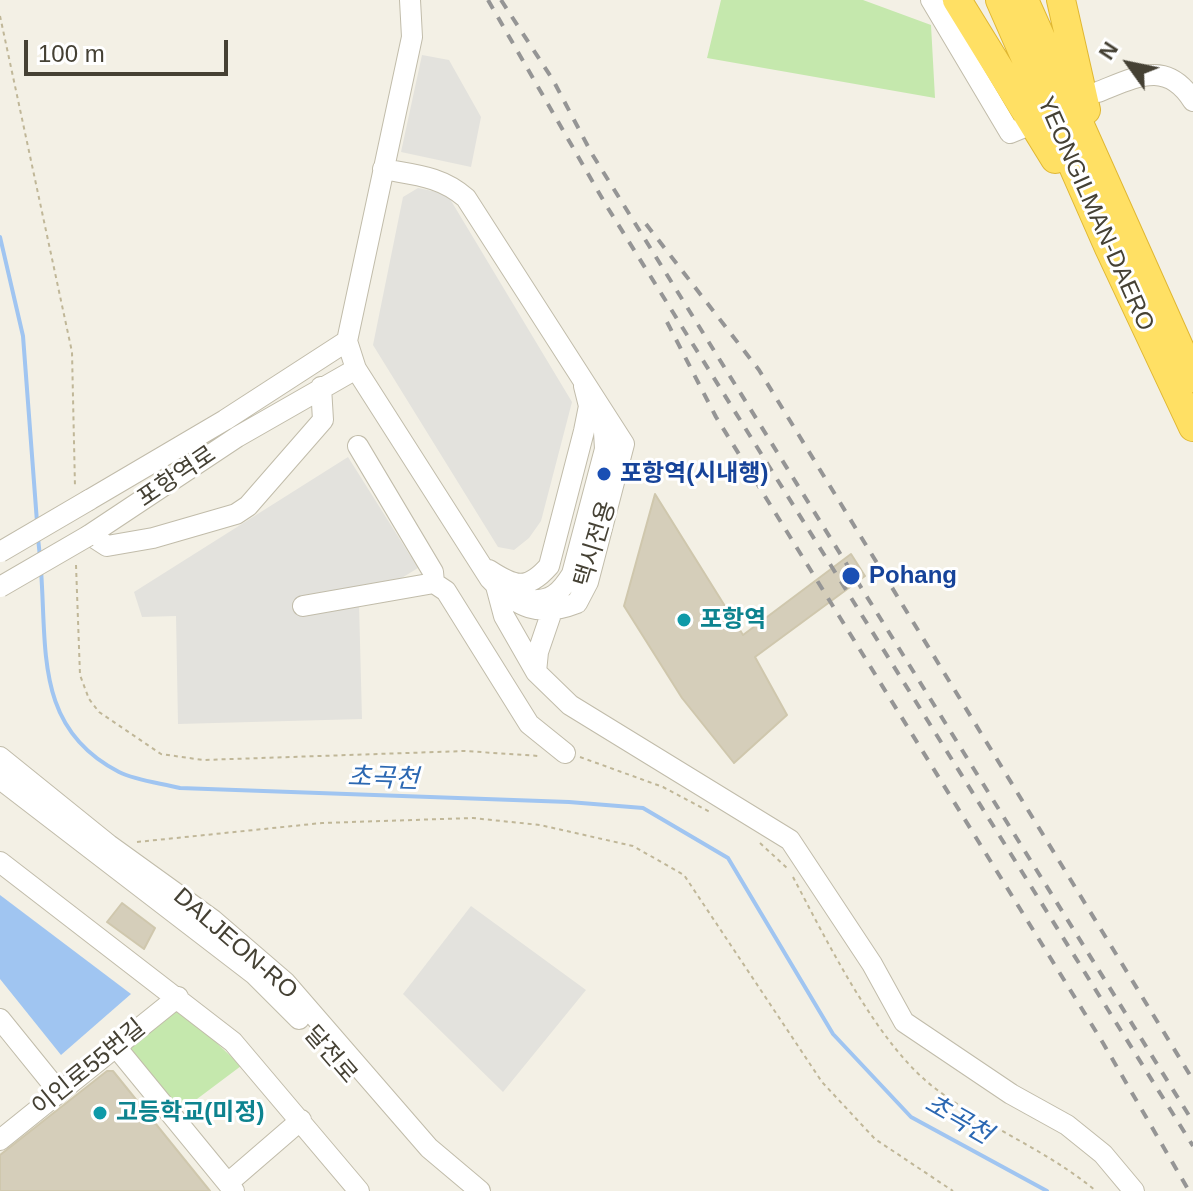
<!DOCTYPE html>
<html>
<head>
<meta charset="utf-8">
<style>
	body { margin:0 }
	#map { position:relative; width:1193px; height:1191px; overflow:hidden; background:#f3f0e5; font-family:Helvetica,sans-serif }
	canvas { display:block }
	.north { position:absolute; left:1089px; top:24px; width:80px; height:80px; -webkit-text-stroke:6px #fff; paint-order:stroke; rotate:303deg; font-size:22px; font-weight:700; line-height:32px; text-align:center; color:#454134 }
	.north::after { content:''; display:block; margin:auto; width:28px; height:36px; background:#454134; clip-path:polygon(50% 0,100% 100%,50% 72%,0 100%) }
	.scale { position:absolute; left:24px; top:40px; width:204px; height:36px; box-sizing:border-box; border:4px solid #454134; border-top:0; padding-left:10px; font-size:24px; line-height:28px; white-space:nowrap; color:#454134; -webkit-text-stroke:6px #fff; paint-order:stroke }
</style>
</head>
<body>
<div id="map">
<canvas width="1193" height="1191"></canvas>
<div class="north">N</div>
<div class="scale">100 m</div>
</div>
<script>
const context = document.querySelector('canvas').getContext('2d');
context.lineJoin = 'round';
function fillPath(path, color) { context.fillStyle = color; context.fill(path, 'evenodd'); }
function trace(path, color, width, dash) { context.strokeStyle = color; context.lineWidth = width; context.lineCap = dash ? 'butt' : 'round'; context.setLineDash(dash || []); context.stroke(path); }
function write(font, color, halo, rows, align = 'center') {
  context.font = font + ' Helvetica,"Noto Sans KR",sans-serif'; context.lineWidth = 6; context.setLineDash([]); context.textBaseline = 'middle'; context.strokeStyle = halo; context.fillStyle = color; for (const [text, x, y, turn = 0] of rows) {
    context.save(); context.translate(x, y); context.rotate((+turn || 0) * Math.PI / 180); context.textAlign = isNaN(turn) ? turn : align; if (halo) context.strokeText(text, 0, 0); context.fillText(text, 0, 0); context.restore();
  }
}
const green = new Path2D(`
	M721,0H863L931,25L935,98L707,58Z
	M170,1008L181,1009L241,1066L177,1114L127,1052V1042Z`);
const parking = new Path2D(`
	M422,55L449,60L481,117L471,167L401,152Z
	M418,188L447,194L572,402L541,521L529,538L514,550L498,547L373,345L403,197Z
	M348,457L418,568L359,604L362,719L178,724L176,616L142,617L134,592Z
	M471,906L586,990L503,1092L403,994Z`);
const water = new Path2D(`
	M0,895L131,994L61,1055L0,979Z`);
const stream = new Path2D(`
	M0,237L23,336L37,522
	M38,538L40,557
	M41,570C47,651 35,729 119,772C137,781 161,783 180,788L569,802L643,808L728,858L833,1034L911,1117L1047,1191`);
const building = new Path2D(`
	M655,494L743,635L851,554L865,576L755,657L787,715L734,763L682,698L624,606Z
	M122,903L155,928L144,949L107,922Z
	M107,1071H113L210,1191H0V1155Z`);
const path = new Path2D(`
	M0,16L72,352L75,487
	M76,565L80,675L89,699L99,712L161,754L203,760L465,751L539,756
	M580,757L663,787L710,812
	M137,842L322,823L473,818L540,825L633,846L684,875L822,1082L875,1139L953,1191
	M760,843L787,868
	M793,877C827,941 878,1046 936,1089C986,1127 1047,1150 1096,1191`);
const minor = new Path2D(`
	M931,0L1010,133L1027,126
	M1098,92C1136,77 1167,59 1193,101
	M383,169C415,175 441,176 466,198L624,444L588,582L577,603C539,618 517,608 490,579L356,369L347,341L412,37L410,0
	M358,446L433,572L434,583
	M89,500L225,420L347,341
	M90,535L107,546L153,538L236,514L248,506L323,420L321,387
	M88,536L237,437L356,369
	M489,570C515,587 527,591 549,566L584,431L589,406L584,386
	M496,586L504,616L536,672L570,705L790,840L872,964L904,1022L1011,1094L1067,1125L1103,1154L1134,1191
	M528,600C551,602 560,593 572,574L605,449L603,415
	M303,606L434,583L446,591L529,724L565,753
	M536,672L538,652L552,611
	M0,757L109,845L213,920L285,982L429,1148L480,1191
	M0,779L254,974L299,1019
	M0,862L233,1042L359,1191
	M0,1019L59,1092
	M116,1047L234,1191
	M0,1140L178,997
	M228,1183L301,1120`);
const highway = new Path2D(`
	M957,0L1055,159
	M1000,0L1109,248L1193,427
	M1024,0L1193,378
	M1061,0L1086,110`);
const rail = new Path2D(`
	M488,0L606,205L1193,1146
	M501,0L553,80L592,154L1193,1122
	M646,224L759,370L1193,1080
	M667,322L716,417L1103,1043L1189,1191`);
const minorBridge = new Path2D(`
	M0,552L89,500
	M0,587L88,536`);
const markers = [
	[604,474,8,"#1a4fb4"],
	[851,576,10,"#1a4fb4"],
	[684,620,8,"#0f9aa8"],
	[100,1113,8,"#0f9aa8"]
];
const streetNames = [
	["YEONGILMAN-DAERO",1095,214,66],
	["포항역로",177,477,-34],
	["택시전용",596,544,-73],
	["DALJEON-RO",235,944,41],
	["달전로",330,1055,49],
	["이인로55번길",89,1068,-39]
];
const transitNames = [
	["포항역(시내행)",620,474],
	["Pohang",869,576]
];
const cultureNames = [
	["포항역",700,620],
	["고등학교(미정)",116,1113]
];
const waterNames = [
	["초곡천",383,779,2],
	["초곡천",958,1120,30]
];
fillPath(green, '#c5e8ad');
fillPath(parking, '#e3e2dd');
fillPath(water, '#a0c5f1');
trace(stream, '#a0c5f1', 4);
fillPath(building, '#d5ceba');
trace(building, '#cfc7ad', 2);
trace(minor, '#c1bcaa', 22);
trace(highway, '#e0b732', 30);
trace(path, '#c0b798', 2, [4, 4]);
trace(minor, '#fff', 20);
trace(highway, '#ffe064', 28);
trace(rail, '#959595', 4, [10, 10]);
trace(minorBridge, '#c1bcaa', 22, []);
trace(minorBridge, '#fff', 20);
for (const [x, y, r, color] of markers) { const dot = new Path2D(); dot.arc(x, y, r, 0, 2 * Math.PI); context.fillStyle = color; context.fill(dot); trace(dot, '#fff', 3); }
write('24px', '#454134', '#fff', streetNames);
write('bold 24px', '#164399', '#fff', transitNames, 'left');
write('bold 24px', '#0d838f', '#fff', cultureNames, 'left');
write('italic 26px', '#2c68b2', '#fff', waterNames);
</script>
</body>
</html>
